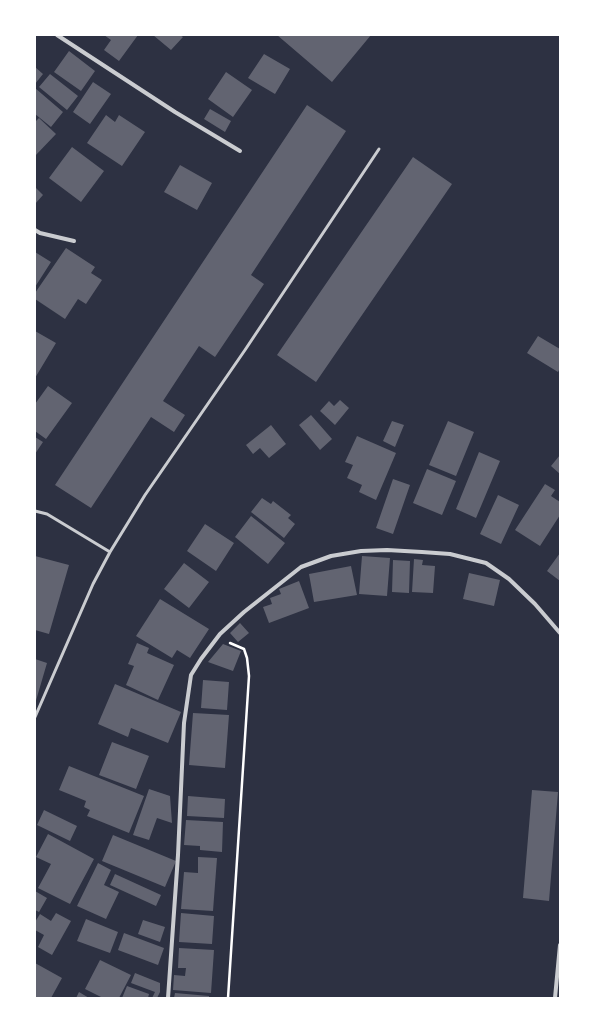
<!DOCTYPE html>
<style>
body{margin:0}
#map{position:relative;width:595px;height:1033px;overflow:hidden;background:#2d3142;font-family:"Fira Sans",sans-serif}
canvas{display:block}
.frame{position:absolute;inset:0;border:36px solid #fff;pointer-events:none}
</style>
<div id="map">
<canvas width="595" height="1033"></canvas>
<div class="frame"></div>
</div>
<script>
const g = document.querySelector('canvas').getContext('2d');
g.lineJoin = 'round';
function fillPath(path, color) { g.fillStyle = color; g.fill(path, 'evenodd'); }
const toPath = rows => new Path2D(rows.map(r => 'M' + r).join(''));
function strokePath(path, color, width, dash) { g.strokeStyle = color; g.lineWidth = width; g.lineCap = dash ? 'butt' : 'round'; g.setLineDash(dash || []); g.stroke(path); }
fillPath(toPath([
 [104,35,138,35,119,61,104,50,111,40],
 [153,35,180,35,183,37,171,50],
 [277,35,371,35,332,82],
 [69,51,95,71,81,91,54,72],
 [264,54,290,69,275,94,248,78],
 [35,67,43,74,35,84],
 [226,72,252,90,233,117,208,99],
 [50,74,78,96,67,110,39,87],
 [93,82,111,94,90,124,73,112],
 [35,88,63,112,51,127,35,114],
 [307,105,346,131,251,275,264,284,215,357,199,346,163,401,185,415,174,432,151,417,91,508,55,485],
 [210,109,231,121,225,132,204,119],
 [106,115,115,122,119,115,145,132,122,166,87,143],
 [39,118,56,134,35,156,35,122],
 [72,147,104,171,81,202,49,178],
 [413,157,452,184,316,382,277,355],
 [180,165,212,183,197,210,164,192],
 [35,187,43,195,35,204],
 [66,248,95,267,91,273,102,280,86,304,78,299,65,319,35,299,35,293],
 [35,252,51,262,35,287],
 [35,331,56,343,35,378],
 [538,336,560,349,560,368,558,372,527,353],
 [48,386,72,403,46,439,35,431,35,404],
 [340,400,349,408,335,425,320,411,329,401,334,406],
 [311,415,332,439,320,450,299,425],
 [392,421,404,425,395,447,383,441],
 [448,421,474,432,456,476,429,465],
 [271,425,286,444,269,458,260,448,253,454,246,445],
 [357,436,396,453,376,500,359,492,362,485,347,478,353,465,345,462],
 [35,437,43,442,35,454],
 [479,452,500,461,476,518,456,509],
 [560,455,560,474,551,466],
 [427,469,456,481,442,515,413,503],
 [393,479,410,485,393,534,376,528],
 [545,484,555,490,551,496,560,502,560,515,540,546,515,530],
 [498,495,519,505,501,544,480,534],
 [262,498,271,504,273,501,291,515,288,518,295,524,284,538,251,512],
 [251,516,285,543,268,564,235,537],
 [205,524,234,543,216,571,187,551],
 [560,553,560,581,547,571],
 [35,556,69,565,49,634,35,630],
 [362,556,390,558,387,596,359,594],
 [414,559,423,560,422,565,435,566,433,593,412,592],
 [393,560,410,561,409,593,392,592],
 [184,563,209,582,189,608,164,589],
 [351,566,357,595,314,602,309,574],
 [469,573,500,580,494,606,463,599],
 [299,581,309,608,269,623,263,607,272,604,270,598,281,594,279,589],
 [160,599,209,629,190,658,177,650,172,658,136,636],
 [240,623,249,633,238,642,230,633],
 [137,643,149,648,147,653,174,665,158,700,126,685,134,666,128,664],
 [223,644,241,651,233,671,208,662],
 [35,659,47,663,35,704],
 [203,680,229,682,227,710,201,708],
 [115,684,181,712,168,743,131,728,128,737,98,724],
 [193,713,229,715,225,768,189,765],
 [112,742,149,756,136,789,99,775],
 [69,766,144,796,129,833,87,816,90,810,84,807,86,801,59,790],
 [149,789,170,796,172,823,157,818,149,840,133,835],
 [532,790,558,792,549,901,523,898],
 [188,796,225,799,224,818,187,816],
 [44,810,77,826,70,841,37,825],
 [186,820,223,822,222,852,200,850,200,846,184,845],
 [48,834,94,859,70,904,38,888,51,864,36,857],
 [113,835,176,861,165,887,102,861],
 [198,857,217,858,213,911,181,909,184,872,198,873],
 [98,863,111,870,104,885,119,892,106,919,77,906],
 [115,874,161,895,156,906,110,885],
 [35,891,47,898,39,912,35,910],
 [56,913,71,921,52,955,38,947,44,935,35,930,35,922,40,914,51,921],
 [181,913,214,916,212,944,179,942],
 [86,919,118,932,110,953,77,941],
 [143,920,165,927,160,942,138,934],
 [124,933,164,948,158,965,118,950],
 [179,948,214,950,211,993,173,990,174,975,185,976,186,968,178,968],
 [100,960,131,975,119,998,103,998,85,989],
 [35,963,62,978,51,998,35,998],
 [135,973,160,983,160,992,157,998,152,998,155,992,131,983],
 [127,986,149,994,148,998,122,998],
 [79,992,89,998,76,998],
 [175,993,209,996,209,998,174,998]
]), '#626471');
strokePath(toPath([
 [228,998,249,676,247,658,244,649,230,643]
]), '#fff', 2.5);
strokePath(toPath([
 [35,511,47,514,110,552,145,495,245,350,379,149],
 [35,717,93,584,110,552]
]), '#caccd0', 3);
strokePath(toPath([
 [57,35,175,112,240,151],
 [35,230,40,233,74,241],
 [168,998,178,855,184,723,191,675,201,659,220,634,244,612,301,567,331,556,361,551,387,550,422,552,450,554,486,563,509,579,535,604,560,633],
 [555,998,560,945]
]), '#caccd0', 4);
</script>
